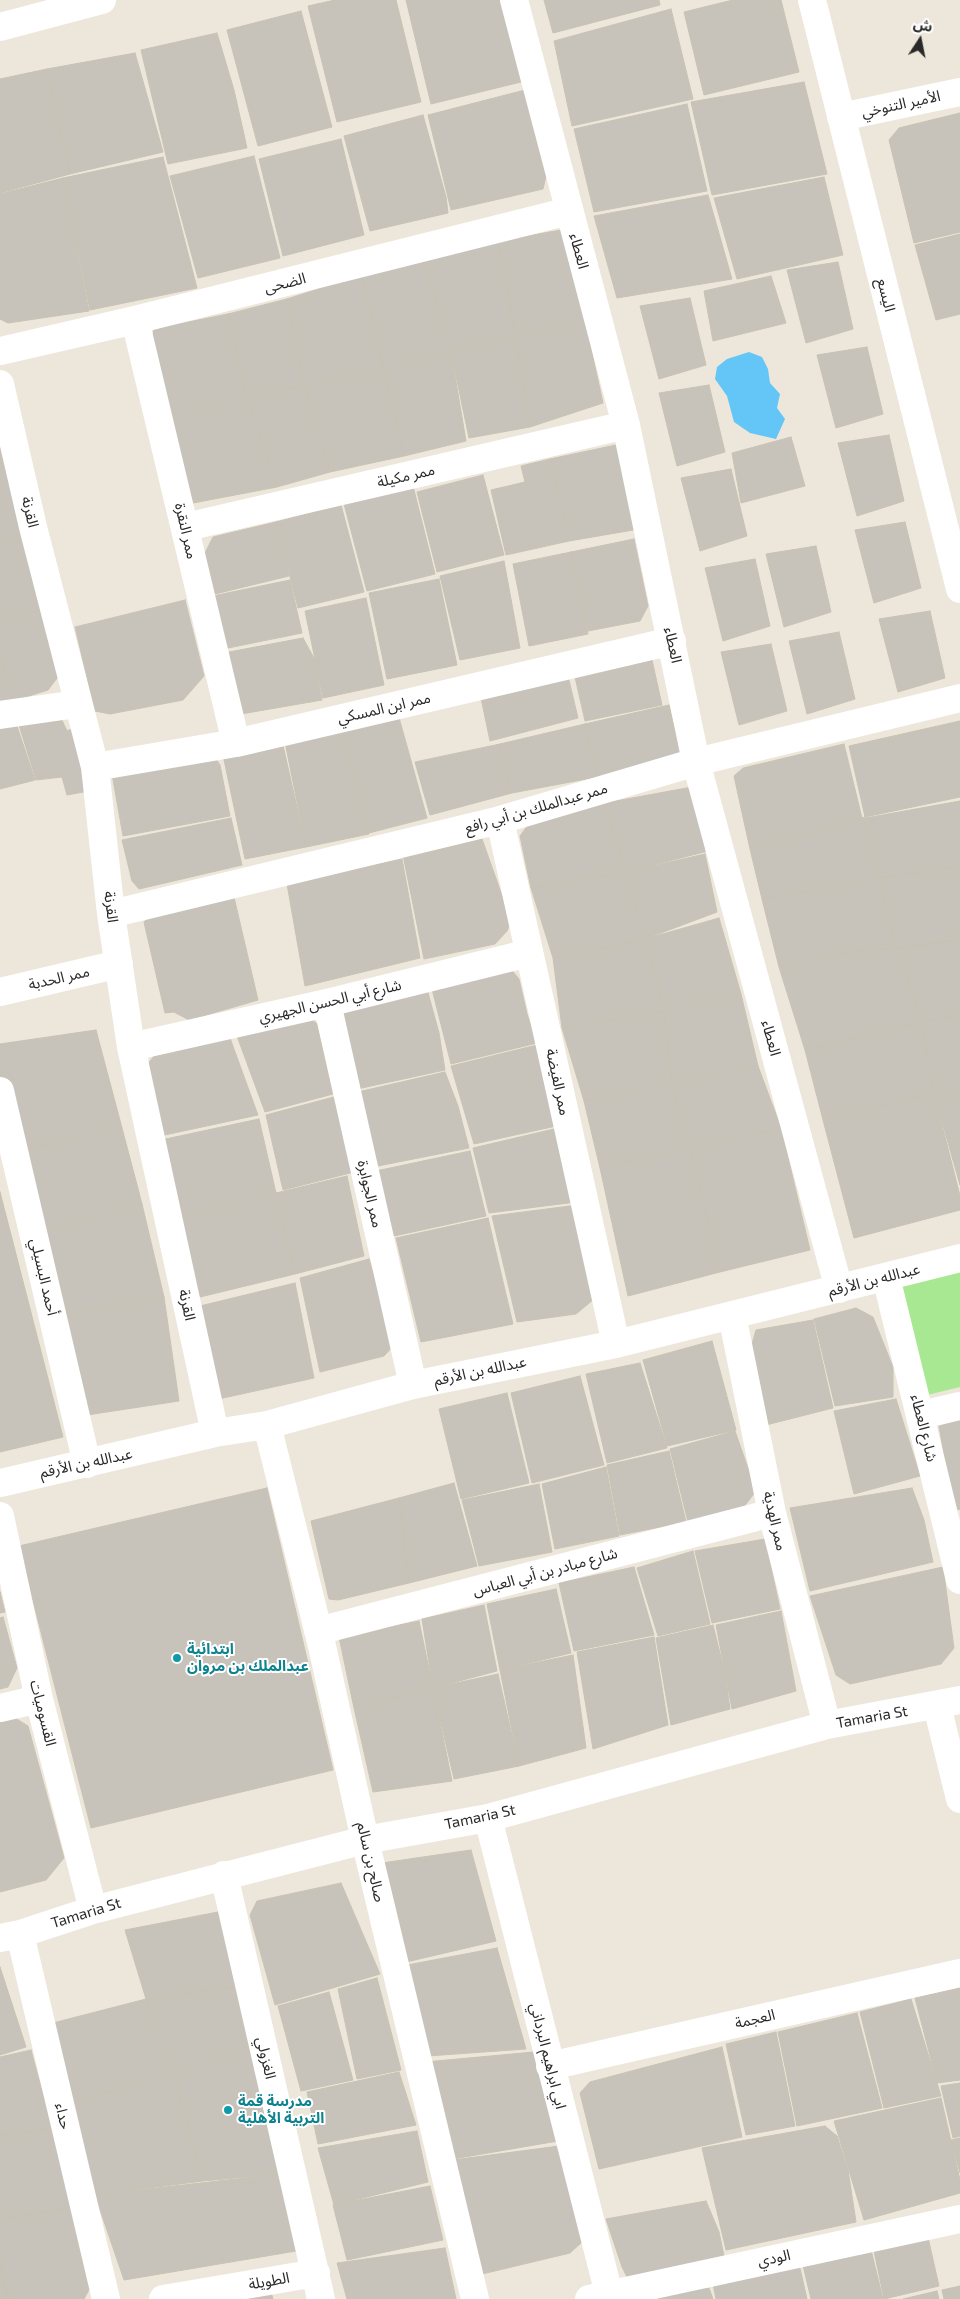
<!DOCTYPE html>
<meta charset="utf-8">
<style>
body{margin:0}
#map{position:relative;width:960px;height:2299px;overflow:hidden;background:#ede6da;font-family:"Exo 2","Noto Sans Arabic",sans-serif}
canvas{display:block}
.north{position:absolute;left:895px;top:15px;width:50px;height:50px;-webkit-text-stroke:4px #fff;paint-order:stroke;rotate:11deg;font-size:14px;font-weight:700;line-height:20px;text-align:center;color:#292929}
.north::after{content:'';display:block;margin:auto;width:18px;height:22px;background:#292929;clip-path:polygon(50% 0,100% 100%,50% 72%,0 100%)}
</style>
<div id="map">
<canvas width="960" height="2299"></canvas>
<div class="north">ش</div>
</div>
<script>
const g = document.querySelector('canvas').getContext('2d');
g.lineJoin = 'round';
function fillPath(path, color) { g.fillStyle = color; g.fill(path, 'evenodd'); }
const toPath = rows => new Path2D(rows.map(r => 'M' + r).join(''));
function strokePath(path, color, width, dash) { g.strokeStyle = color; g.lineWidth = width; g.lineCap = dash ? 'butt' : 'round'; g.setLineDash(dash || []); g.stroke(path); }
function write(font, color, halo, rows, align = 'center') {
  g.font = font + ' "Exo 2","Noto Sans Arabic",sans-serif'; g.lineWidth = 4; g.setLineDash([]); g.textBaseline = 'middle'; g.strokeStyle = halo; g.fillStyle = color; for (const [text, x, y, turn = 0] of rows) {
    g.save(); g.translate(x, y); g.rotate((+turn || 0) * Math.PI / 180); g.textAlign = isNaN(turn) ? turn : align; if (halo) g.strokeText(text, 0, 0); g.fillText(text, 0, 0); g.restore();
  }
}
fillPath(toPath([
 [960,1271,960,1387,923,1396,898,1285]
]), '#a9e892');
fillPath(toPath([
 [749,352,762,357,768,369,770,383,780,394,777,408,785,419,776,439,750,433,734,422,727,396,715,379,717,367,727,359]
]), '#64c6f7');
const building = toPath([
 [335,0,396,0,421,102,337,122,308,6,335,0],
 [406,0,501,0,521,82,431,104,406,0],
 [544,0,659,0,660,5,553,33,544,0],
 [733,0,781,0,799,72,704,95,684,12,733,0],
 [671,9,693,99,572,126,554,41,671,9],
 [301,11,332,127,258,146,227,30,301,11],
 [217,33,234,90,247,148,168,164,141,50,217,33],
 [135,53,163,152,70,174,47,69,135,53],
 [47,69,70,174,0,193,0,79,47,69],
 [804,82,827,174,712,195,691,102,804,82],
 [525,90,546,176,543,189,451,210,428,115,525,90],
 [687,104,707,191,594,212,574,129,687,104],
 [960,113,960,232,914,243,889,140,899,128,960,113],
 [423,115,446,197,448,213,370,231,344,136,423,115],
 [341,139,364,235,283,256,259,159,341,139],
 [254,156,280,258,198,278,170,176,254,156],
 [163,157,197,288,90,310,63,178,163,157],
 [824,177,843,255,737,279,714,198,824,177],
 [63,178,89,311,8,323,0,319,0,194,63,178],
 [708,195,732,279,617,298,594,216,708,195],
 [567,229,585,321,516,337,498,241,567,229],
 [960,234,960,314,936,320,915,245,960,234],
 [498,241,516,337,451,352,424,257,498,241],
 [424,257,451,352,384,371,362,275,424,257],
 [838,262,853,329,806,343,787,270,838,262],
 [362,275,384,371,305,386,287,299,362,275],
 [771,276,786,323,713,341,704,291,771,276],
 [690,298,706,365,659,379,640,306,690,298],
 [287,299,305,386,246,396,228,314,287,299],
 [228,314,246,396,171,421,151,345,154,329,228,314],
 [585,321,603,403,530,427,516,337,585,321],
 [516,337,530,427,469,438,451,352,516,337],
 [867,347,883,414,836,428,817,355,867,347],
 [451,352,466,441,404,456,384,371,451,352],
 [384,371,404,456,330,472,305,386,384,371],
 [709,385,725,452,677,466,659,393,709,385],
 [305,386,330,472,277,487,246,396,305,386],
 [246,396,277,487,193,503,171,421,246,396],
 [0,430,9,462,0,464,0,430],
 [889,435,904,501,857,516,838,443,889,435],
 [791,437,805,486,741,503,732,453,791,437],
 [616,445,639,529,569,541,550,459,616,445],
 [550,459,569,541,506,555,491,490,525,482,521,466,550,459],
 [9,462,27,538,0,543,0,464,9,462],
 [731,469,747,536,700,551,681,478,731,469],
 [483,475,504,555,437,572,417,492,483,475],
 [413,486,435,574,367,591,344,504,413,486],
 [341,505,364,592,298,608,276,522,341,505],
 [276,522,289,576,215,594,205,553,213,537,276,522],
 [905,522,921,588,874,603,855,530,905,522],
 [27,538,44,609,0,620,0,543,27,538],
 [634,539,648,606,640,621,588,631,571,552,634,539],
 [816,546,831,612,784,627,766,554,816,546],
 [571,552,588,634,529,646,513,564,571,552],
 [755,559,770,626,723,641,705,568,755,559],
 [504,561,520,648,460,660,440,576,504,561],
 [439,579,457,665,387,679,369,593,439,579],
 [290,580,302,633,228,648,213,596,290,580],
 [366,598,384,685,323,698,305,611,366,598],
 [185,600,204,676,183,700,110,714,95,711,75,627,185,600],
 [44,609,61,673,48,690,13,701,0,650,0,620,44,609],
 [930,611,945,678,898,692,879,619,930,611],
 [839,632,855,699,807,714,789,641,839,632],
 [303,638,315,660,322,700,241,714,229,652,303,638],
 [771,644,787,711,739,725,721,652,771,644],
 [0,650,13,701,0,703,0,650],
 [652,660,662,705,585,721,575,677,652,660],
 [567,672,578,718,490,741,480,693,567,672],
 [669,705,680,750,676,757,597,777,585,724,669,705],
 [398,714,427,818,369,833,342,729,398,714],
 [60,716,67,731,78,726,89,791,67,795,62,777,36,780,19,725,60,716],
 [960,721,960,797,865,817,849,746,960,721],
 [585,724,597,777,512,793,500,744,585,724],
 [17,726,35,780,0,789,0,729,17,726],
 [342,729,369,834,306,847,285,742,342,729],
 [282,741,306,847,245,859,223,755,282,741],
 [500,744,512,793,430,815,415,762,500,744],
 [844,744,862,818,750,849,734,776,743,768,844,744],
 [213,755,220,765,230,816,123,836,112,774,213,755],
 [692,787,708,851,626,872,605,803,692,787],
 [960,801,960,867,879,878,866,818,960,801],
 [605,803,626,872,531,888,520,836,528,825,605,803],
 [865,817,879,878,762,899,750,849,865,817],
 [231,818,242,865,139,889,132,881,122,840,231,818],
 [481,836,511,921,507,931,495,944,424,959,403,855,481,836],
 [705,854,717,912,645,939,626,872,705,854],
 [402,859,420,958,305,986,287,884,402,859],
 [960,867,960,940,896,948,879,878,960,867],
 [626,872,645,939,553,958,531,888,626,872],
 [879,878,896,948,842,953,779,967,762,899,879,878],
 [234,897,258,1000,189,1020,174,1012,165,1013,144,922,151,916,234,897],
 [719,918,741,994,664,1011,645,939,719,918],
 [645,939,664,1011,562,1028,553,958,645,939],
 [960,940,960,1014,921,1022,911,987,896,948,960,940],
 [896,948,911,987,921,1022,805,1050,779,967,842,953,896,948],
 [509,967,519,979,527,1014,537,1043,451,1064,432,989,509,967],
 [427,989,439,1033,445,1070,357,1089,339,1009,427,989],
 [741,994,758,1066,672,1083,664,1011,741,994],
 [664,1011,672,1083,584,1101,562,1028,664,1011],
 [960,1014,960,1087,934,1093,921,1022,960,1014],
 [309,1017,317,1024,333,1094,265,1112,237,1036,309,1017],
 [921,1022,934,1093,823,1120,805,1050,921,1022],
 [96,1030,122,1128,15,1152,0,1082,0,1044,96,1030],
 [230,1038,258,1115,160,1136,144,1069,154,1056,230,1038],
 [537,1045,556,1126,474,1144,451,1066,537,1045],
 [758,1066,781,1128,689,1147,672,1083,758,1066],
 [445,1072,458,1106,469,1148,378,1166,358,1092,445,1072],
 [672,1083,689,1147,600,1168,584,1101,672,1083],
 [960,1087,960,1185,934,1093,960,1087],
 [934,1093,960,1196,960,1210,854,1238,823,1120,934,1093],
 [334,1097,354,1172,283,1190,266,1115,334,1097],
 [259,1119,276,1193,179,1218,161,1140,259,1119],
 [122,1128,142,1204,35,1235,15,1152,122,1128],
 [781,1128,810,1250,720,1272,689,1147,781,1128],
 [554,1129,576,1202,489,1213,473,1148,554,1129],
 [689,1147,720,1272,628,1296,600,1168,689,1147],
 [470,1151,486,1216,394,1236,376,1171,470,1151],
 [347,1176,364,1256,295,1274,276,1193,347,1176],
 [0,1192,63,1437,0,1452,0,1192],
 [276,1193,295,1274,200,1297,179,1218,276,1193],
 [142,1204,164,1297,56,1317,35,1235,142,1204],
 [578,1205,594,1299,576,1314,517,1322,492,1216,578,1205],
 [488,1218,513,1324,421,1342,396,1238,488,1218],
 [369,1259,395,1344,384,1356,320,1372,300,1278,369,1259],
 [295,1283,314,1378,214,1400,200,1306,295,1283],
 [164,1297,179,1401,87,1415,56,1317,164,1297],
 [856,1308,873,1317,893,1367,893,1397,835,1406,814,1319,856,1308],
 [813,1320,833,1408,766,1425,752,1344,756,1330,813,1320],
 [712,1341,736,1430,667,1446,643,1360,712,1341],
 [640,1363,667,1448,607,1463,586,1374,640,1363],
 [580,1376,604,1465,532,1483,511,1393,580,1376],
 [507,1393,529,1483,461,1499,439,1409,507,1393],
 [896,1399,920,1476,854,1494,834,1411,896,1399],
 [960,1420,960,1509,954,1511,939,1426,960,1420],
 [735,1431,756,1491,743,1508,688,1522,670,1449,735,1431],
 [669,1451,686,1522,620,1535,607,1465,669,1451],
 [606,1467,619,1536,555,1549,542,1484,606,1467],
 [454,1483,477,1566,409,1583,399,1498,454,1483],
 [539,1484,552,1552,479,1566,462,1500,539,1484],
 [267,1488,333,1770,91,1828,19,1546,267,1488],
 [912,1488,924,1520,933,1562,810,1591,790,1508,912,1488],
 [399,1498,409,1583,338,1600,329,1599,311,1521,399,1498],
 [765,1539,780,1609,712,1623,695,1551,765,1539],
 [693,1551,710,1624,658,1636,637,1568,693,1551],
 [634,1567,654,1635,574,1651,559,1583,634,1567],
 [943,1567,954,1648,941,1664,850,1684,836,1675,810,1596,943,1567],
 [556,1589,571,1653,500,1670,487,1604,556,1589],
 [0,1592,5,1612,0,1613,0,1592],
 [484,1605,497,1671,433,1688,422,1619,484,1605],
 [781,1611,796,1691,732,1709,716,1625,781,1611],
 [3,1617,17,1668,8,1687,0,1689,0,1618,3,1617],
 [419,1621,433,1688,354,1708,339,1637,419,1621],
 [713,1625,725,1673,730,1709,671,1725,656,1638,713,1625],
 [654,1637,668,1725,593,1749,577,1652,654,1637],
 [573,1655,586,1748,519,1766,500,1670,573,1655],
 [498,1674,519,1766,454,1779,433,1688,498,1674],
 [433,1688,452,1781,373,1792,354,1708,433,1688],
 [15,1718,28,1726,64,1858,46,1880,0,1892,0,1722,15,1718],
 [471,1850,496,1941,402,1963,375,1864,471,1850],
 [341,1883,380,1974,275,2005,250,1915,257,1901,341,1883],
 [218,1912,241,1986,146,1999,125,1930,218,1912],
 [497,1948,526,2049,428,2056,402,1966,497,1948],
 [0,1967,26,2047,0,2055,0,1967],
 [377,1978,401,2070,357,2079,338,1989,377,1978],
 [241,1986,256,2043,173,2073,146,1999,241,1986],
 [960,1988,960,2080,937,2083,915,1998,960,1988],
 [329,1992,353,2080,301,2091,278,2006,329,1992],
 [146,1999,173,2073,73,2102,53,2023,146,1999],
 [911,1999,941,2096,884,2108,860,2012,911,1999],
 [857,2013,882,2108,797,2126,778,2032,857,2013],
 [776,2032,795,2126,746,2135,726,2044,776,2032],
 [256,2043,289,2173,203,2181,173,2073,256,2043],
 [722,2047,742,2137,599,2169,580,2093,590,2082,722,2047],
 [31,2050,52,2128,0,2136,0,2057,31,2050],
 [534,2052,558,2141,447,2160,425,2062,534,2052],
 [399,2072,416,2125,318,2144,307,2092,399,2072],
 [173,2073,203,2181,95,2195,73,2102,173,2073],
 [960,2083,960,2136,953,2138,941,2086,960,2083],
 [941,2098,960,2180,960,2193,864,2220,834,2121,941,2098],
 [825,2126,837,2136,848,2170,856,2222,726,2250,702,2148,825,2126],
 [52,2128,74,2207,0,2219,0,2136,52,2128],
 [417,2131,428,2182,334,2205,318,2148,417,2131],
 [960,2138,960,2173,951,2140,960,2138],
 [559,2146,582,2242,570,2253,478,2275,453,2160,559,2146],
 [289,2173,303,2235,296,2251,124,2280,95,2195,289,2173],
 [430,2186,443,2240,347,2260,333,2205,430,2186],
 [706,2201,719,2232,724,2256,627,2277,622,2267,606,2219,706,2201],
 [74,2207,91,2286,84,2299,8,2299,0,2262,0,2219,74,2207],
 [927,2233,939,2286,884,2299,873,2246,927,2233],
 [870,2246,883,2299,811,2299,802,2261,870,2246],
 [445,2248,456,2299,347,2299,337,2263,445,2248],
 [0,2262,8,2299,0,2299,0,2262],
 [799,2264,807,2299,716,2299,713,2284,799,2264],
 [960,2286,960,2299,944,2299,942,2290,960,2286],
 [709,2288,713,2299,658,2299,656,2293,709,2288],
 [937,2291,939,2299,903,2299,937,2291],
 [271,2292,273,2299,235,2299,271,2292]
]);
fillPath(building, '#c8c3ba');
strokePath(building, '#c8c2b3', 1);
strokePath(toPath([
 [514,0,626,425,696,762,839,1289],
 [812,0,960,589],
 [0,27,102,0],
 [841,117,960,92],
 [135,320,236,743],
 [0,351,135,320,569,211],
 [0,384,33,527,95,767,111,914,131,1047,215,1433],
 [186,527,626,425],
 [0,715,77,704],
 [95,767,236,743,672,641],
 [500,820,616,1344],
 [111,914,500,820,696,762,960,698],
 [0,992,119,964],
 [327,1003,413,1385],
 [131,1047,327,1003,529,953],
 [0,1091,87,1464],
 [886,1277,960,1580],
 [732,1315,772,1513,827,1725],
 [921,1415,960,1406],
 [267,1425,322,1646,365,1840,475,2299],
 [0,1483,215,1433,267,1425,413,1385,616,1344,960,1258],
 [0,1516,39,1699,93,1910],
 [318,1631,772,1513],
 [937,1706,960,1799],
 [0,1708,39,1699],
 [488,1818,609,2294],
 [224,1875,321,2299],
 [20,1934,106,2299],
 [0,1938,20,1934,93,1910,365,1840,488,1818,827,1725,960,1700],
 [550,2066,960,1973],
 [163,2299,316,2273],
 [589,2299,960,2219]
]), '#fff', 28);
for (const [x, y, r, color] of [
 [177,1658,5,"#0f9aa8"],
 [228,2110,5,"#0f9aa8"]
]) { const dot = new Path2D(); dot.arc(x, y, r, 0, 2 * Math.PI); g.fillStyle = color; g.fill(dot); strokePath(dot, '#fff', 2); }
write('15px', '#292929', '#fff', [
 ["الأمير التنوخي",901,104,-12],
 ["العطاء",579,251,75],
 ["الضحى",285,283,-14],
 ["اليسع",886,295,76],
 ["ممر مكيلة",406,476,-13],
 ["القرنة",30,512,77],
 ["ممر النقرة",186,531,77],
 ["العطاء",673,645,78],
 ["ممر ابن المسكي",384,708,-13],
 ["ممر عبدالملك بن أبي رافع",536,808,-16],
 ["القرنة",111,907,83],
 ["ممر الحدبة",59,978,-13],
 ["شارع أبي الحسن الجهيري",330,1001,-13],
 ["العطاء",771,1038,75],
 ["ممر الفيضة",558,1082,78],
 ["ممر الجوابرة",370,1194,77],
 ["أحمد البسيلي",44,1277,77],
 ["عبدالله بن الأرقم",874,1280,-14],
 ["القرنة",187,1305,78],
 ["عبدالله بن الأرقم",480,1371,-12],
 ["شارع العطاء",924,1428,76],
 ["عبدالله بن الأرقم",86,1463,-12],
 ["ممر الهدية",775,1521,77],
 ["شارع مبادر بن أبي العباس",545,1572,-15],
 ["القسوميات",43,1713,76],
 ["Tamaria St",872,1717,-10],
 ["Tamaria St",480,1817,-12],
 ["صالح بن سالم",371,1862,77],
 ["Tamaria St",86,1913,-17],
 ["العجمة",755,2019,-13],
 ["ابي ابراهيم البرداني",548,2056,76],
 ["الغزولي",266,2058,77],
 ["حداء",63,2116,77],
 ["الودي",774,2258,-12],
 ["الطويلة",269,2281,-10]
]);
write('bold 15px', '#0d838f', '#fff', [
 ["ابتدائية",187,1649],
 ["عبدالملك بن مروان",187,1666],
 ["مدرسة قمة",238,2101],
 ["التربية الأهلية",238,2118]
], 'left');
</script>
